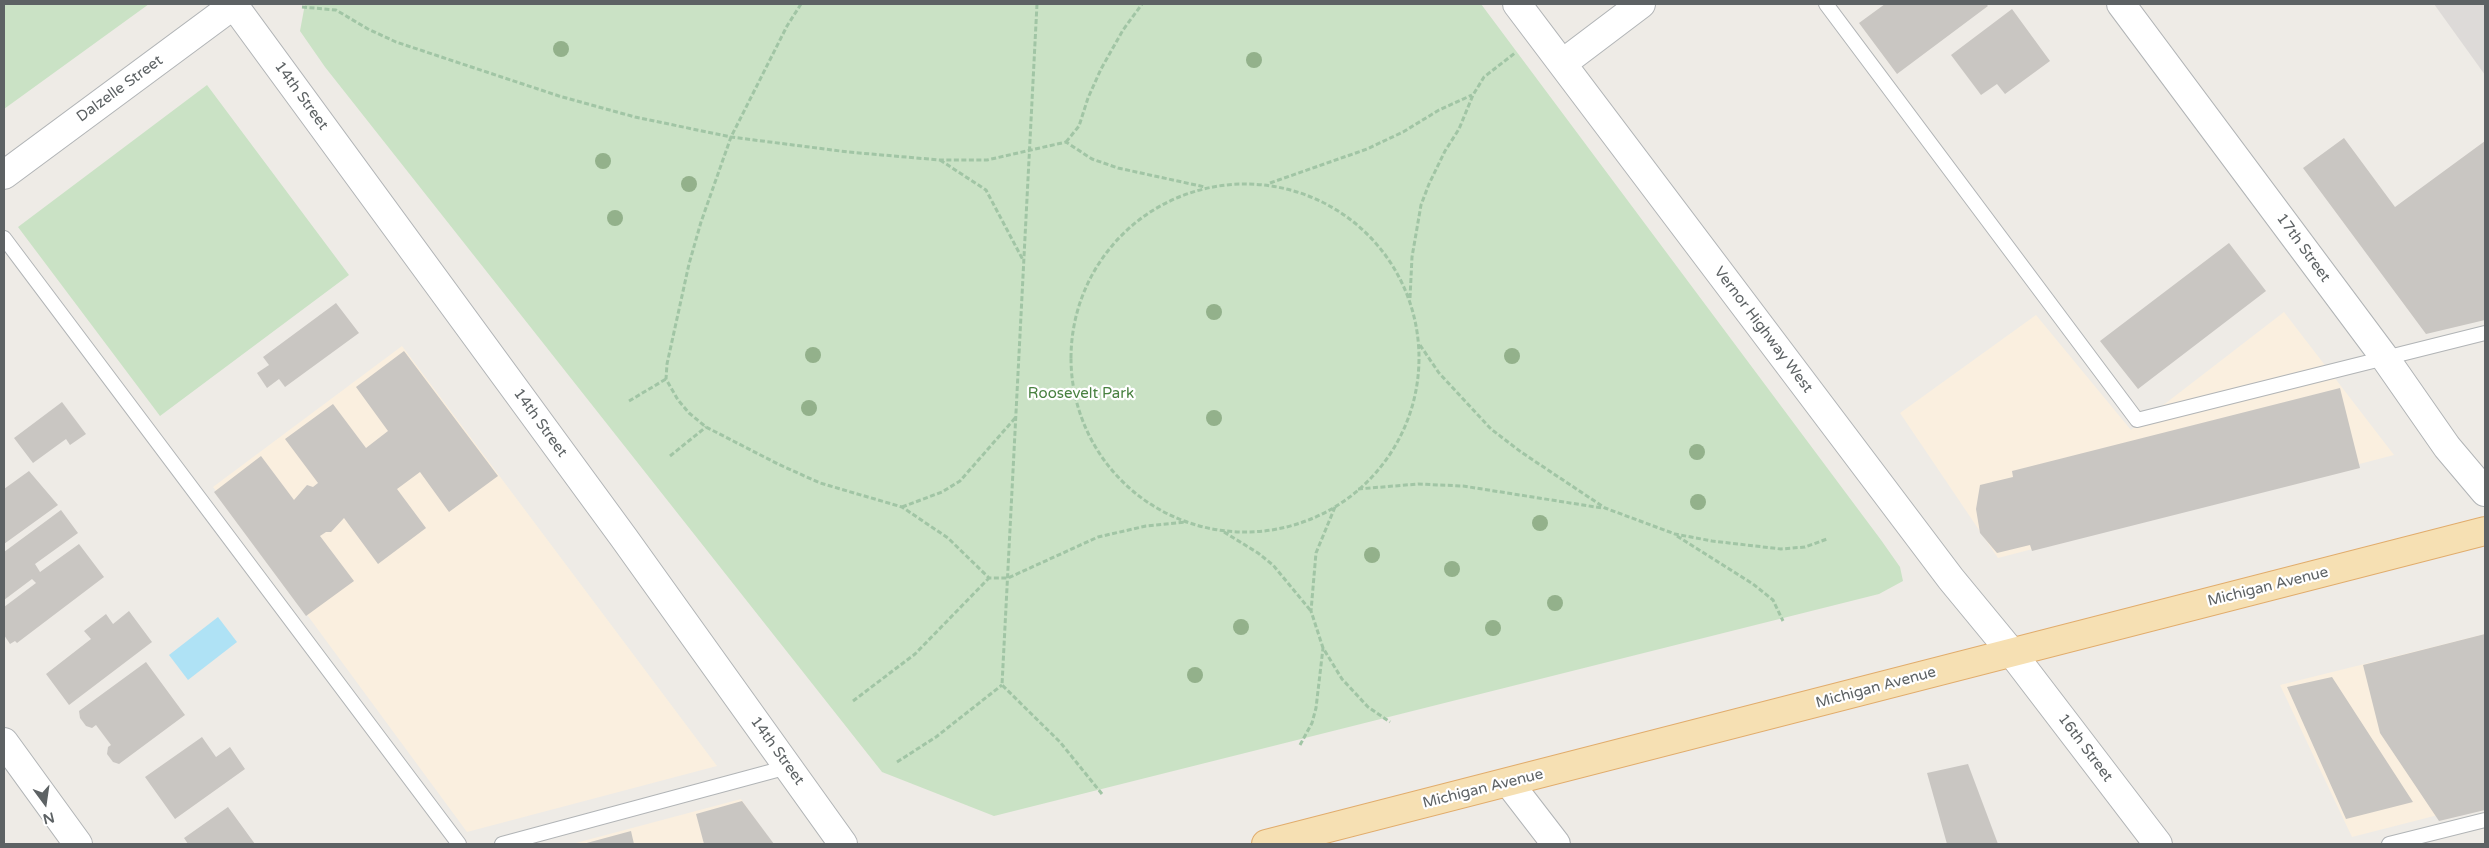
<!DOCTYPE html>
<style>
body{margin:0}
#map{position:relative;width:2489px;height:848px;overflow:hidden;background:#eeebe6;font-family:"Varela Round",sans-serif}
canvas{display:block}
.frame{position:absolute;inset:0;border:5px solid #5d6264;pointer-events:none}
.north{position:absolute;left:20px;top:778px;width:50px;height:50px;-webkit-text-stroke:4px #fff;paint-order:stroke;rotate:166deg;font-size:14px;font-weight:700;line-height:20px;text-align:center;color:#5d6264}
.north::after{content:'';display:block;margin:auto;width:18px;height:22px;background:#5d6264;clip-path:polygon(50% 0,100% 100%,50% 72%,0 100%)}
</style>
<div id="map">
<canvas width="2489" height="848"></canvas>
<div class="frame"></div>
<div class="north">N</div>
</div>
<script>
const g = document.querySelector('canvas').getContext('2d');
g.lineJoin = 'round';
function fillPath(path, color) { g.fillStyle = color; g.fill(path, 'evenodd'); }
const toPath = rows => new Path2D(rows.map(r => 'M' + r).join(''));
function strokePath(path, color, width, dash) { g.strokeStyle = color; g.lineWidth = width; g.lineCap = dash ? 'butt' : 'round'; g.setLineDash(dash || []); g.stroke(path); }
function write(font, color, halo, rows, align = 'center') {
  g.font = font + ' "Varela Round",sans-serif'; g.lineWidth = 4.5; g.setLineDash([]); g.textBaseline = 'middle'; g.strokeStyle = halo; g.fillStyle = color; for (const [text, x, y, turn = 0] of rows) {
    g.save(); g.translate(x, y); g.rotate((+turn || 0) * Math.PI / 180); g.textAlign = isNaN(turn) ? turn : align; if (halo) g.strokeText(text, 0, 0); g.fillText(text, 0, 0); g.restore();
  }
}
fillPath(toPath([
 [2284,312,2394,455,1998,558,1900,413,2036,315,2131,430],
 [402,346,717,766,467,832,213,487],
 [2485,634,2485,803,2352,837,2280,685],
 [741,799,773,844,572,844]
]), '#faefdf');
fillPath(toPath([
 [2434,4,2485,4,2485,75]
]), '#dddad8');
fillPath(toPath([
 [4,4,149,4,4,109],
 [305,4,1481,4,1881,540,1900,567,1903,581,1879,594,994,816,882,772,325,67,300,31],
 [207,85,349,275,160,416,18,227]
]), '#cae2c5');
fillPath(toPath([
 [218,617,237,642,188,680,169,655]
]), '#afe2f5');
fillPath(toPath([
 [1885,4,1986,4,1988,6,1897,74,1859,23],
 [2012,9,2050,61,2005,94,1997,84,1981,95,1951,55],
 [2344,138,2395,207,2485,141,2485,320,2426,334,2303,168],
 [2229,243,2266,291,2138,389,2100,341],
 [336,303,359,333,285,387,279,379,267,388,257,373,269,365,263,357],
 [404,351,498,476,449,512,420,472,397,489,426,528,378,564,344,518,331,532,326,532,320,536,354,581,306,616,214,492,261,456,294,500,307,485,313,487,318,483,285,439,333,404,366,448,388,431,356,387],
 [2340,388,2360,468,2032,551,2030,545,1997,553,1980,533,1976,509,1980,485,2013,477,2012,471],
 [62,402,86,434,70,445,66,439,33,463,14,438],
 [29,471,58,505,4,544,4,489],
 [61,510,78,533,35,564,40,572,79,544,104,577,17,643,15,641,10,644,4,635,4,607,36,583,32,579,4,600,4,552],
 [129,611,152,642,69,705,46,674,91,639,84,631,106,614,113,624],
 [2485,634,2485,810,2439,821,2380,733,2363,665],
 [146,662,185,715,119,764,113,762,107,754,108,747,111,745,96,725,92,728,86,726,80,718,79,711],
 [2332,677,2413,802,2346,819,2287,687],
 [202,737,216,757,230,747,245,769,175,819,145,777],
 [1968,764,1998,844,1947,844,1927,773],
 [742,801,774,844,704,844,696,814],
 [228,807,255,844,188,844,184,838],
 [631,831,634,844,583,844]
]), '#c9c6c2');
const service = toPath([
 [1826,4,2137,420,2485,333],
 [4,238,459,844],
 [502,844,788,767],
 [2389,844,2485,820]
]);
const minor = toPath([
 [233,4,624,538,843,844],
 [2121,4,2385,358,2447,447,2485,492],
 [1563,63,1641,4],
 [4,175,235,4],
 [2012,653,2158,844],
 [4,742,78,844],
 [1509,783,1556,844]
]);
const tertiary = toPath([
 [1517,4,1951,579,2012,653]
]);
const primary = toPath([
 [1266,844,2485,531]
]);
strokePath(service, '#b1b4b6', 16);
strokePath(minor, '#b1b4b6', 30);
strokePath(tertiary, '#b1b4b6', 30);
strokePath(primary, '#e1ac6c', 30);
strokePath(toPath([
 [801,4,787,26,731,137,701,222,689,264,667,364,666,379,678,400,689,413,706,427,778,464,820,483,902,507,948,538,989,578,1008,578,1098,537,1146,526,1187,522],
 [1037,4,1002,685,1060,742,1102,794],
 [302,7,336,10,368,29,396,42,559,96,635,117,731,137,848,152,940,160,987,160,1066,142,1092,159,1118,168,1205,187],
 [1066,142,1079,126,1088,98,1101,69,1123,30,1142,4],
 [940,160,986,190,1023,260],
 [1270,183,1367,149,1403,132,1439,110,1472,95],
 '1071 358a174 174 0 1 1 348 0a174 174 0 1 1-348 0Z',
 [1410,298,1412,257,1421,205,1429,184,1445,151,1459,129,1473,95,1484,77,1515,53],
 [1420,345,1439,373,1491,429,1521,452,1605,508,1675,534,1712,541,1781,549,1805,547,1827,539],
 [629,401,666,379],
 [670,456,706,427],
 [1358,489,1418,484,1463,486,1602,508],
 [902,507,942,492,960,481,1016,417],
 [1335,507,1316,553,1311,611,1323,648,1342,679,1368,707,1390,722],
 [1224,532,1258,553,1273,565,1311,611],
 [1677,536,1753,584,1773,600,1783,621],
 [853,701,915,654,989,578],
 [1300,745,1312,723,1316,708,1323,648],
 [897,762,936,737,1002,685]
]), '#a1c5a5', 3, [5, 2.5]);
strokePath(service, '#fff', 14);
strokePath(minor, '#fff', 28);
strokePath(tertiary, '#fff', 28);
strokePath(primary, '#f6e0b3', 28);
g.fillStyle = '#93b18b';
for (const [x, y] of [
 [561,49],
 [1254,60],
 [603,161],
 [689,184],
 [615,218],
 [1214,312],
 [813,355],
 [1512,356],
 [809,408],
 [1214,418],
 [1697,452],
 [1698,502],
 [1540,523],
 [1372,555],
 [1452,569],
 [1555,603],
 [1241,627],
 [1493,628],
 [1195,675]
]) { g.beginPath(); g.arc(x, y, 8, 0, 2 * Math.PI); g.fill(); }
write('15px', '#5d6264', '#fff', [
 ["Dalzelle Street",120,89,-36],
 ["14th Street",301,96,54],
 ["17th Street",2303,248,54],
 ["Vernor Highway West",1763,330,53],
 ["14th Street",540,423,54],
 ["Michigan Avenue",2268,587,-14],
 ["Michigan Avenue",1876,688,-15],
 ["16th Street",2085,748,53],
 ["14th Street",777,751,54],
 ["Michigan Avenue",1483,789,-14]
]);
write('15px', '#488140', '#fff', [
 ["Roosevelt Park",1081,394]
]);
</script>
